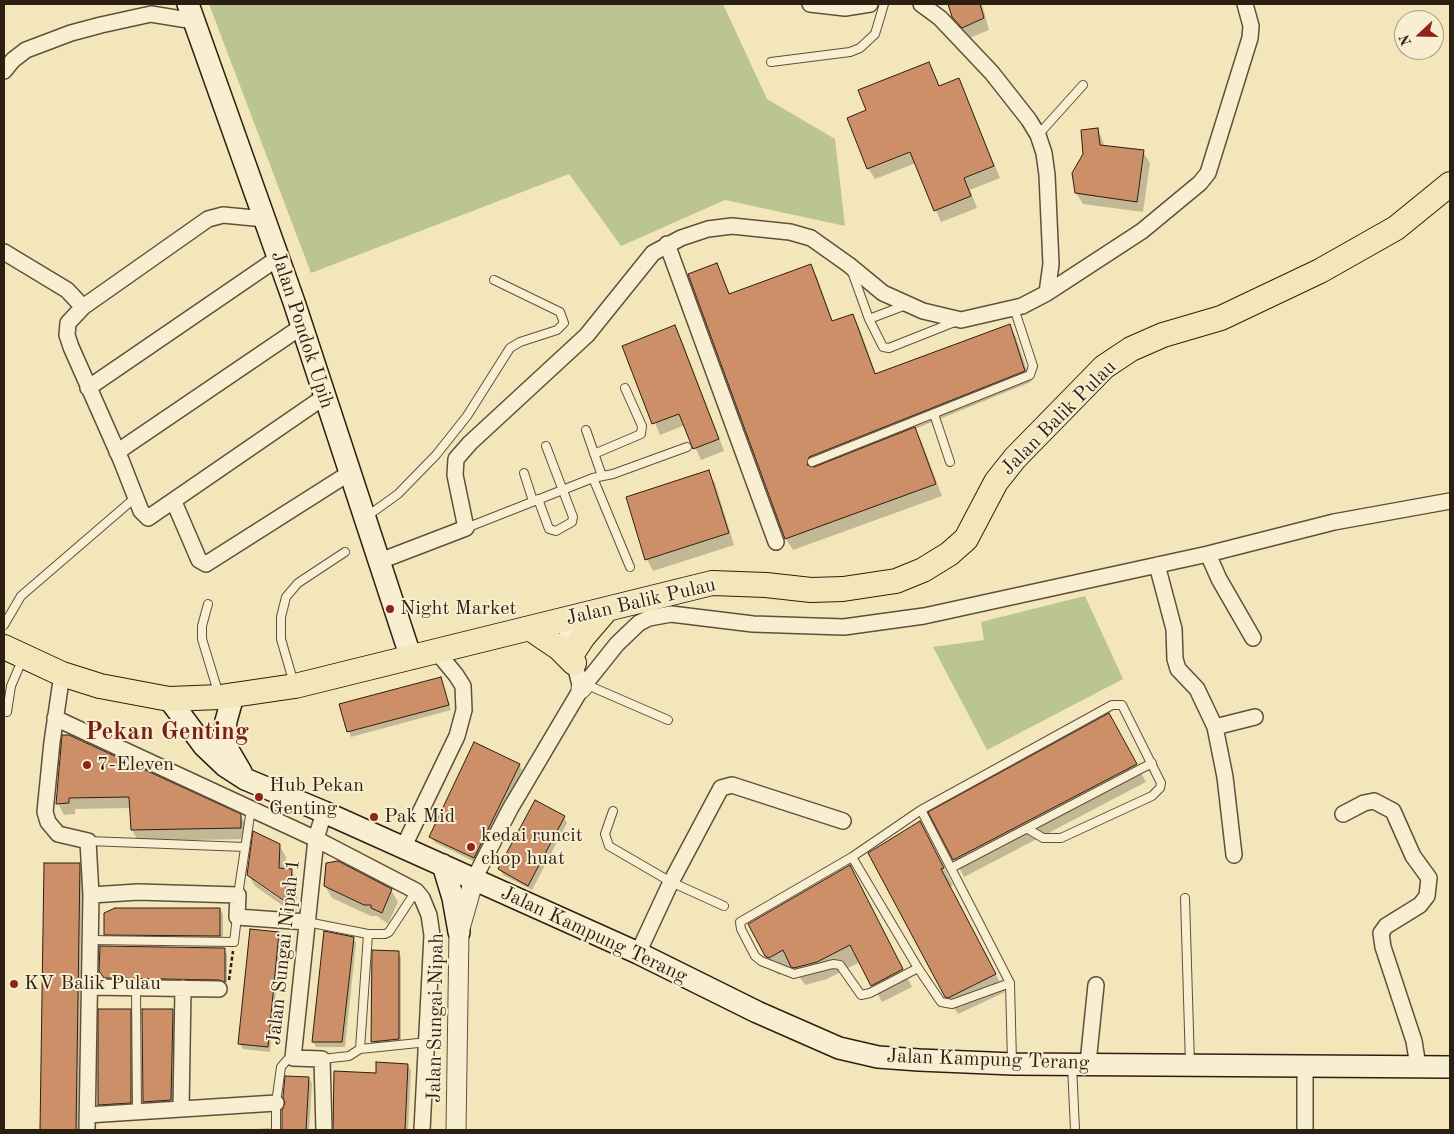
<!DOCTYPE html>
<style>
body{margin:0}
#map{position:relative;width:1454px;height:1134px;overflow:hidden;background:#f4e6bb;font-family:"Old Standard TT",serif}
canvas{display:block}
.frame{position:absolute;inset:0;border:5px solid #2d1e12;pointer-events:none}
.north{position:absolute;left:1394px;top:10px;width:50px;height:50px;box-sizing:border-box;background:#f8efd3;border:1px solid #a79b86;border-radius:50%;rotate:249deg;font-size:14px;font-weight:700;line-height:20px;text-align:center;color:#2d1e12}
.north::after{content:'';display:block;margin:auto;width:18px;height:22px;background:#8f2418;clip-path:polygon(50% 0,100% 100%,50% 72%,0 100%)}
</style>
<div id="map">
<canvas width="1454" height="1134"></canvas>
<div class="frame"></div>
<div class="north">N</div>
</div>
<script>
const g = document.querySelector('canvas').getContext('2d');
g.lineJoin = 'round';
function fillPath(path, color) { g.fillStyle = color; g.fill(path, 'evenodd'); }
const toPath = rows => new Path2D(rows.map(r => 'M' + r).join(''));
function strokePath(path, color, width, dash) { g.strokeStyle = color; g.lineWidth = width; g.lineCap = dash ? 'butt' : 'round'; g.setLineDash(dash || []); g.stroke(path); }
function write(font, color, halo, rows, align = 'center') {
  g.font = font + ' "Old Standard TT",serif'; g.lineWidth = 4; g.setLineDash([]); g.textBaseline = 'middle'; g.strokeStyle = halo; g.fillStyle = color; for (const [text, x, y, turn = 0] of rows) {
    g.save(); g.translate(x, y); g.rotate((+turn || 0) * Math.PI / 180); g.textAlign = isNaN(turn) ? turn : align; if (halo) g.strokeText(text, 0, 0); g.fillText(text, 0, 0); g.restore();
  }
}
fillPath(toPath([
 [209,4,723,4,767,99,835,139,845,226,725,200,621,246,569,174,311,273],
 [1085,596,1123,679,987,750,933,647,984,640,981,622]
]), '#bac591');
fillPath(toPath([
 [950,4,982,4,989,30,969,38,953,17],
 [929,63,940,87,959,80,1000,178,970,190,977,208,941,222,916,163,875,179,868,168,868,111],
 [1098,129,1105,147,1143,152,1150,163,1143,212,1083,204,1076,193,1084,154],
 [717,265,730,294,810,265,817,277,833,322,852,315,859,327,876,374,1009,326,1016,337,1031,382,915,429,921,440,942,496,793,550,786,539,690,275],
 [674,327,681,338,724,451,701,460,685,425,660,435,623,346],
 [708,472,715,483,734,545,653,571,647,559],
 [440,678,451,710,351,737,341,705],
 [1118,732,1146,782,964,877,930,813],
 [64,736,240,815,247,827,247,839,138,841,132,830,131,808,75,809,75,814,64,815,58,803],
 [519,765,522,770,477,863,434,842,431,837],
 [564,817,567,823,532,890,503,875,500,869],
 [920,823,953,885,950,887,1005,992,958,1014,946,996],
 [279,845,286,857,285,869,291,870,298,881,296,915,255,886,248,874],
 [254,878,296,908,295,910,254,881],
 [45,864,79,865,82,870,78,1130,41,1130],
 [859,884,912,987,882,1002,860,962,827,979,805,985,793,967,779,975,776,973,766,956],
 [325,886,391,890,398,902,388,924,377,916,371,916,332,898],
 [220,909,223,914,223,941,108,940,105,934],
 [278,933,281,938,270,1052,243,1049,240,1044],
 [353,938,356,943,345,1047,316,1047,313,1041],
 [224,949,227,954,227,986,109,983,104,976],
 [398,952,401,957,401,1044,375,1047,372,1041],
 [130,1010,133,1016,134,1108,102,1110,99,1105],
 [172,1011,175,1016,173,1105,147,1107,144,1102],
 [408,1065,411,1071,408,1130,333,1130,335,1073,377,1074],
 [309,1078,312,1084,309,1130,283,1130,283,1111],
 [270,1128,271,1130,237,1130]
]), '#0003');
const building = toPath([
 [948,4,980,4,984,18,962,28,952,17,948,4],
 [929,62,939,86,959,78,994,166,964,178,971,196,934,211,910,152,867,169,847,118,866,110,858,90,929,62],
 [1098,128,1100,145,1144,150,1137,202,1075,193,1072,173,1083,154,1081,130,1098,128],
 [717,263,729,294,811,264,832,321,853,314,875,374,1010,324,1025,371,809,457,807,465,814,467,915,427,936,484,785,539,688,274,717,263],
 [675,325,719,439,693,449,679,414,652,424,622,346,675,325],
 [709,470,729,533,645,560,626,497,709,470],
 [441,677,449,705,347,732,339,704,441,677],
 [1109,713,1137,764,953,860,928,812,1109,713],
 [62,735,69,735,241,814,241,828,131,830,129,797,69,798,69,803,56,804,62,735],
 [474,742,520,764,474,858,429,837,474,742],
 [535,800,565,816,528,886,498,869,535,800],
 [920,821,944,868,941,869,996,974,948,998,945,997,868,853,920,821],
 [253,831,280,844,279,868,292,869,290,905,247,875,253,831],
 [338,861,392,889,382,913,371,908,371,905,364,905,324,886,326,863,338,861],
 [44,863,80,863,76,1130,40,1130,44,863],
 [850,865,903,969,871,986,850,945,817,962,794,968,791,967,783,950,769,958,765,956,748,924,850,865],
 [115,908,220,908,220,936,104,935,104,913,115,908],
 [250,929,279,932,268,1047,238,1044,250,929],
 [324,931,354,937,342,1042,312,1042,324,931],
 [100,946,225,948,225,982,219,980,104,978,99,971,100,946],
 [372,950,399,951,399,1039,371,1042,372,950],
 [98,1009,131,1009,131,1103,98,1105,98,1009],
 [142,1009,173,1009,171,1100,143,1102,142,1009],
 [376,1062,408,1064,405,1130,333,1130,334,1071,376,1073,376,1062],
 [285,1076,309,1077,306,1130,282,1130,282,1110,285,1103,283,1097,285,1076]
]);
fillPath(building, '#cd8f68');
strokePath(building, '#2d1e12', 1);
const service = toPath([
 [771,62,850,52,860,48,875,34,884,4],
 [1038,135,1083,85],
 [851,269,869,319,883,347,889,348,957,321],
 [869,319,906,305],
 [934,414,950,462],
 [586,430,602,476],
 [594,454,641,434,642,426,625,388],
 [812,462,1030,375,1033,366,1014,308],
 [524,473,533,501],
 [593,478,630,567],
 [538,499,549,529,556,531,572,522,573,517,546,446],
 [366,517,398,494,436,455,467,416,510,348,520,342,557,330,564,323,560,312,494,280],
 [466,528,593,478,613,474,687,447],
 [208,604,202,626,202,639,219,695],
 [4,625,21,596,136,497],
 [294,684,281,639,281,617,286,597,298,583,345,552],
 [585,684,668,720],
 [7,712,11,686,23,658],
 [921,810,1010,983,1012,1062],
 [613,811,605,834,609,846,671,882,724,906],
 [88,841,245,847],
 [852,857,918,968,941,1002,952,1004,1010,983],
 [951,868,1152,763],
 [238,895,251,809],
 [1185,898,1190,1064],
 [307,922,368,934,385,934,389,932,416,891],
 [90,940,234,942,237,917],
 [918,968,870,993,861,995,840,965,833,964,794,974,761,961,755,956,741,929,740,922,852,857,921,810,1112,705,1122,705,1161,783,1160,788,1152,796,1061,838,1043,838,1028,829],
 [136,988,137,1112],
 [360,1049,368,934],
 [322,1059,349,1056,360,1049,428,1042],
 [1072,1065,1075,1130],
 [276,1130,276,1103,281,1067,287,1060,293,1058]
]);
const minor = toPath([
 [810,4,845,8,870,4],
 [921,4,940,18,992,73,1029,120,1038,135,1044,153,1047,175,1051,264,1047,293],
 [4,71,13,60,26,50,71,33,101,25,151,14,194,21],
 [265,219,223,215,208,219,83,307,68,323,67,335,71,347,121,460,141,511,148,518,324,397],
 [667,244,776,542],
 [4,252,67,290,83,307],
 [88,388,278,258],
 [117,452,301,327],
 [174,502,199,560,206,564,351,472],
 [1208,554,1219,579,1253,638],
 [380,561,466,528,455,475,456,459,470,443,587,335,653,253,681,238,708,229,732,226,790,232,811,238,849,265,883,293,923,311,961,320,1022,306,1047,293,1142,231,1200,183,1208,173,1250,38,1251,26,1245,4],
 [1157,565,1174,629,1175,659,1178,669,1197,689,1215,727,1225,777,1234,855],
 [62,674,52,742,45,812,48,822,58,834,88,841,91,895,87,1130],
 [585,684,617,644,639,623,649,618,671,614,753,624,813,626,844,627,880,622,924,616,1208,554,1334,522,1450,501],
 [55,718,316,839,416,891,422,898,429,915,432,935,422,1130],
 [1215,727,1255,717],
 [1343,814,1364,803,1374,801,1393,811,1413,856,1429,878,1427,896,1420,905,1386,926,1381,933,1383,947,1414,1041,1418,1066],
 [403,848,457,736,464,710,463,686,456,675,437,652],
 [474,879,510,809,581,689,564,620],
 [91,895,138,892,238,895,237,917,307,922],
 [638,953,671,882,721,788,732,785,843,821],
 [90,987,219,989],
 [1088,1063,1096,985],
 [1305,1066,1305,1130],
 [181,1109,183,988],
 [87,1115,276,1103],
 [324,1130,322,1059,293,1058,316,839,324,812]
]);
const tertiary = toPath([
 [581,689,585,684],
 [456,1130,459,932,474,879]
]);
const secondary = toPath([
 [188,4,294,302,411,658],
 [233,696,226,721,224,743,241,772],
 [169,699,204,746,225,766,245,779,324,812,638,953,757,1012,839,1048,878,1057,919,1060,1013,1064,1450,1067],
 [443,865,453,898,459,932]
]);
const primary = toPath([
 [531,629,559,648,574,663],
 [4,647,62,674,100,686,169,699,220,697,295,686,712,583,766,585,811,590,843,589,896,581,923,570,949,554,966,539,996,482,1015,458,1104,367,1131,349,1163,335,1221,318,1320,271,1396,228,1450,184],
 [572,654,583,637,607,609]
]);
strokePath(service, '#5f503c', 10);
strokePath(minor, '#5f503c', 18);
strokePath(tertiary, '#5f503c', 21);
strokePath(secondary, '#2d1e12', 24);
strokePath(primary, '#2d1e12', 26);
strokePath(toPath([
 [229,980,233,951]
]), '#2d1e12', 2.5, [4, 2.5]);
strokePath(service, '#f8efd3', 8);
strokePath(minor, '#f8efd3', 15);
strokePath(tertiary, '#f8efd3', 19);
strokePath(secondary, '#f8efd3', 21);
strokePath(primary, '#f4e6bb', 24);
for (const [x, y, r, color] of [
 [390,609,5,"#8f2418"],
 [87,765,5,"#8f2418"],
 [259,797,5,"#8f2418"],
 [374,817,5,"#8f2418"],
 [471,847,5,"#8f2418"],
 [14,984,5,"#8f2418"]
]) { const dot = new Path2D(); dot.arc(x, y, r, 0, 2 * Math.PI); g.fillStyle = color; g.fill(dot); strokePath(dot, '#f8efd3', 2); }
write('20px', '#2d1e12', '#f8efd3', [
 ["Jalan Pondok Upih",302,330,72],
 ["Jalan Balik Pulau",1059,418,-45],
 ["Jalan Balik Pulau",641,602,-13],
 ["Jalan Kampung Terang",594,935,25],
 ["Jalan Sungai Nipah 1",284,952,-84],
 ["Jalan Sungai Nipah",436,1018,-89],
 ["Jalan Kampung Terang",988,1060,2]
]);
write('20px', '#2d1e12', '#f8efd3', [
 ["Night Market",400,609],
 ["7-Eleven",97,765],
 ["Hub Pekan",269,786],
 ["Genting",269,809],
 ["Pak Mid",384,817],
 ["kedai runcit",481,836],
 ["chop huat",481,859],
 ["KV Balik Pulau",24,984]
], 'left');
write('bold 25px', '#7a1f14', '#f8efd3', [
 ["Pekan Genting",167,732]
]);
</script>
